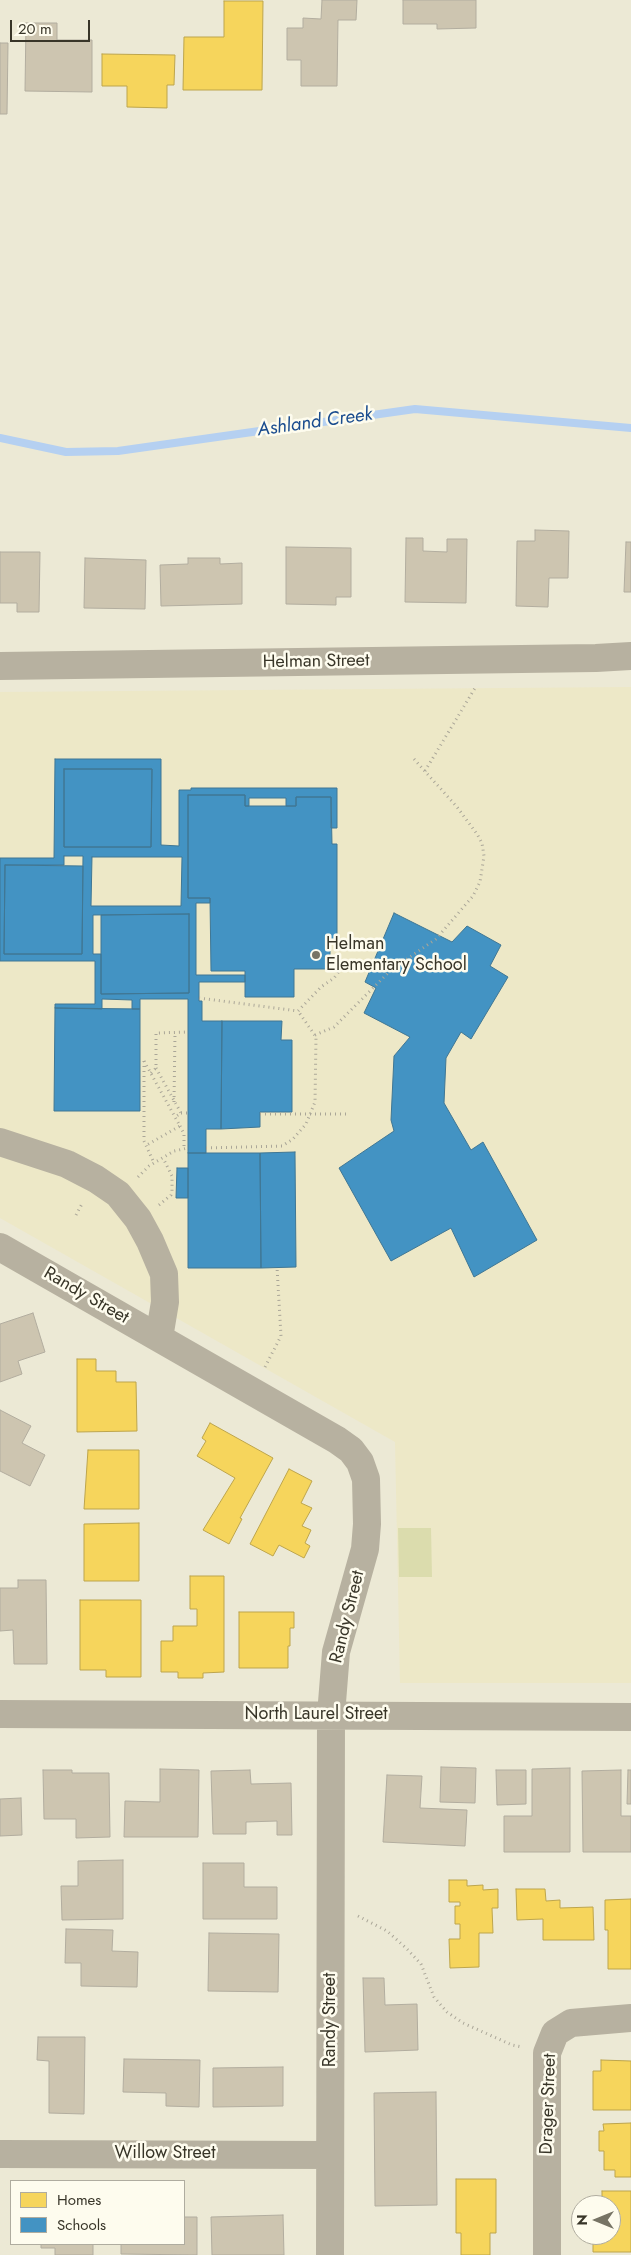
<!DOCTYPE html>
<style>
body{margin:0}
#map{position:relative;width:631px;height:2255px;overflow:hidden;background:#ece9d5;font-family:Jost,sans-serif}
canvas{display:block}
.legend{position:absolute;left:10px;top:2180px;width:175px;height:65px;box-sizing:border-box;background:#fefcee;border:1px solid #afac9f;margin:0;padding:6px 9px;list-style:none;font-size:15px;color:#383528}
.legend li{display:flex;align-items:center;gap:10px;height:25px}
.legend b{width:25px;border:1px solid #afac9f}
.north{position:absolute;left:571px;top:2195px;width:50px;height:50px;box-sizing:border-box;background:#fefcee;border:1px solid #afac9f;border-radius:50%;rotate:270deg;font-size:14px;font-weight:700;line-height:20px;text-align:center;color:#383528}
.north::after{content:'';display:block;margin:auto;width:18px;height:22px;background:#777465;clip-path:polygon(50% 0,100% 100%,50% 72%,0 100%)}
.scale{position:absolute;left:10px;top:20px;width:80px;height:22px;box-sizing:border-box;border:2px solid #383528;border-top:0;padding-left:6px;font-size:15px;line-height:18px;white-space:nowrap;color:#383528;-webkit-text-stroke:4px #fefcee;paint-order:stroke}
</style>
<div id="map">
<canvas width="631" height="2255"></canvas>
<ul class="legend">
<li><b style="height:14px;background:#f6d55c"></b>Homes</li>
<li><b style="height:14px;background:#4393c3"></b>Schools</li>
</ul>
<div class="north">N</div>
<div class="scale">20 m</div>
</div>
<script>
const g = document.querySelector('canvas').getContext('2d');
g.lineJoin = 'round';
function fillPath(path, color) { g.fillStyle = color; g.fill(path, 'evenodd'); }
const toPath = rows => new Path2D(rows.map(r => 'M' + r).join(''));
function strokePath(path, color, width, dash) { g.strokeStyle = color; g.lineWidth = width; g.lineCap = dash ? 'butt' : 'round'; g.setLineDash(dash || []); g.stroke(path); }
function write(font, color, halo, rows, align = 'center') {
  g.font = font + ' Jost,sans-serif'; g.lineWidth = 5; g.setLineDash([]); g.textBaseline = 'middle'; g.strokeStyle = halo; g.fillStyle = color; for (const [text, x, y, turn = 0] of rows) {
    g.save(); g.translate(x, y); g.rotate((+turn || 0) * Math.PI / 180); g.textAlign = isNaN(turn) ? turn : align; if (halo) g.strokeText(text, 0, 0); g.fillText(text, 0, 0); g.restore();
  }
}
fillPath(toPath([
 [631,687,631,1683,400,1683,395,1442,0,1218,0,692]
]), '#ede8c7');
fillPath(toPath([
 [398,1528,431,1528,432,1577,399,1577]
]), '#dbdcad');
const homes = toPath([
 [224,1,263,1,262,90,183,90,184,37,224,37,224,1],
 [102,54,175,55,174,85,167,85,167,108,127,107,127,86,102,86,102,54],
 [77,1359,96,1359,96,1371,116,1371,116,1382,136,1382,137,1431,77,1432,77,1359],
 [210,1423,273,1458,240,1518,242,1519,229,1544,203,1530,235,1478,197,1456,206,1441,202,1438,210,1423],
 [88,1450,139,1450,139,1509,84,1509,88,1450],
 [289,1469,312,1481,301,1503,312,1508,302,1526,311,1530,305,1543,310,1546,304,1558,279,1545,273,1556,250,1544,289,1469],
 [139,1523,139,1581,84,1581,84,1524,139,1523],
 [190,1576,224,1576,224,1672,203,1673,203,1678,178,1678,178,1672,161,1672,161,1641,173,1641,173,1626,197,1626,197,1609,190,1609,190,1576],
 [80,1600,141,1600,141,1677,106,1677,106,1670,80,1670,80,1600],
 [239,1612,294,1612,294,1628,290,1628,290,1646,288,1646,288,1668,239,1668,239,1612],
 [449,1880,467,1880,467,1886,483,1885,483,1890,498,1889,498,1908,492,1908,493,1933,479,1933,479,1967,450,1968,449,1939,460,1939,460,1924,455,1924,455,1906,460,1906,460,1902,449,1902,449,1880],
 [516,1889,545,1889,546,1901,560,1900,560,1908,593,1907,594,1940,543,1940,543,1919,517,1920,516,1889],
 [631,1899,631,1969,608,1969,608,1930,605,1930,605,1900,631,1899],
 [601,2060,631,2061,631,2110,593,2110,593,2071,601,2071,601,2060],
 [631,2123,631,2177,615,2177,615,2170,604,2170,604,2151,599,2151,599,2131,604,2131,603,2124,631,2123],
 [456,2179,496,2179,496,2233,490,2233,490,2255,461,2255,461,2233,456,2233,456,2179],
 [602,2191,631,2191,631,2252,593,2252,593,2235,611,2235,611,2205,593,2205,593,2198,602,2198,602,2191]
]);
fillPath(homes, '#f6d55c');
strokePath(homes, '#bda54c', 1);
const schools = toPath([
 [55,759,161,759,161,845,179,846,179,790,191,790,191,788,337,788,337,828,331,828,331,797,296,797,296,806,286,806,286,798,249,798,249,806,245,806,245,795,188,795,188,898,210,898,210,903,196,903,196,975,245,975,245,982,199,982,199,1001,202,1001,202,1021,222,1021,221,1129,206,1129,206,1153,188,1153,188,999,140,999,140,1009,132,1009,132,1000,102,999,102,1009,55,1008,55,1004,95,1004,95,961,0,961,0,858,54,858,55,759],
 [64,769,152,769,151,847,64,847,64,769],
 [64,856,83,856,82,954,4,954,5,865,64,865,64,856],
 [92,857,182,857,181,906,91,906,92,857],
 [189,914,189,993,101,994,101,954,93,954,93,915,189,914],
 [64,769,152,769,151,847,64,847,64,769],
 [188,795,245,795,245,806,296,806,296,797,331,797,332,844,337,844,337,943,330,943,330,969,294,969,294,997,245,997,245,971,211,971,210,898,188,898,188,795],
 [5,865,83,866,82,954,4,954,5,865],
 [394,913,452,942,467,926,501,945,490,966,508,977,471,1039,461,1032,446,1058,444,1103,471,1150,483,1142,537,1240,474,1277,451,1228,391,1261,339,1168,394,1131,391,1120,394,1056,410,1037,364,1013,376,988,365,982,394,913],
 [189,914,189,993,101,994,101,915,189,914],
 [55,1008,140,1009,140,1111,54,1111,55,1008],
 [222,1021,282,1021,281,1040,292,1040,292,1112,260,1112,260,1127,221,1129,222,1021],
 [295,1152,296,1267,261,1268,260,1153,295,1152],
 [188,1153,260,1153,261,1268,188,1268,188,1153],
 [177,1168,188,1168,188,1198,176,1198,177,1168]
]);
fillPath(schools, '#4393c3');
strokePath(schools, '#407794', 1);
strokePath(toPath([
 [0,438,66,452,118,451,415,409,631,428]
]), '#b5d0f1', 8);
const building = toPath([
 [322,0,357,0,356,20,338,20,337,86,301,86,301,60,287,60,287,28,303,28,303,18,321,19,322,0],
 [403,0,476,0,476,28,437,29,437,24,403,24,403,0],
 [26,23,57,23,57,40,92,40,92,92,25,91,26,23],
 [0,43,8,43,7,114,0,114,0,43],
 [535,530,569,531,568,578,549,578,548,607,516,606,517,541,535,541,535,530],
 [406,538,423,538,423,551,447,552,447,539,467,539,466,603,405,602,406,538],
 [626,542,631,542,631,592,624,592,626,542],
 [286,547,351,548,351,597,336,597,336,605,286,604,286,547],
 [0,552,40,552,39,612,17,612,17,603,0,603,0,552],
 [85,558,146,560,145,609,84,608,85,558],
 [188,558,220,558,220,564,242,563,242,604,161,606,160,565,188,564,188,558],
 [33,1313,45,1352,18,1361,22,1374,0,1382,0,1324,33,1313],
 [0,1410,31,1426,22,1443,45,1455,30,1486,0,1471,0,1410],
 [18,1580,46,1580,47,1664,14,1664,13,1630,0,1631,0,1588,18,1588,18,1580],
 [441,1767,476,1768,475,1803,440,1802,441,1767],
 [570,1768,570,1852,504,1852,504,1816,532,1816,532,1769,570,1768],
 [160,1769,199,1770,198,1837,124,1837,125,1801,160,1802,160,1769],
 [43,1770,72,1770,72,1773,109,1773,110,1837,76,1838,76,1819,44,1819,43,1770],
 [250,1770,251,1784,291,1783,292,1835,277,1835,277,1821,246,1822,246,1834,213,1834,211,1771,250,1770],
 [496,1770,526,1770,526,1804,497,1805,496,1770],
 [621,1770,621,1816,631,1816,631,1852,583,1852,582,1771,621,1770],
 [628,1770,631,1770,631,1804,627,1804,628,1770],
 [387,1775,422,1776,420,1808,467,1810,465,1846,383,1842,387,1775],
 [21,1798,22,1835,0,1836,0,1799,21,1798],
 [123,1860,123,1919,62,1920,61,1886,78,1886,78,1861,123,1860],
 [203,1863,244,1863,244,1887,277,1887,277,1919,203,1919,203,1863],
 [66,1929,113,1930,112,1951,138,1952,137,1987,81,1986,81,1963,65,1963,66,1929],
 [209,1933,279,1934,278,1992,208,1991,209,1933],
 [363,1978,384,1978,385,2005,417,2004,418,2050,365,2052,363,1978],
 [38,2037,85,2037,84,2114,49,2113,49,2061,37,2060,38,2037],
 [124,2059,200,2060,199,2107,166,2106,166,2093,123,2092,124,2059],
 [283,2067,283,2106,213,2107,213,2068,283,2067],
 [436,2092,437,2205,375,2206,374,2093,436,2092],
 [283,2215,284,2255,212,2255,211,2217,283,2215],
 [184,2217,197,2217,197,2255,121,2254,121,2244,184,2244,184,2217],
 [41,2244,93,2244,93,2255,55,2255,55,2248,41,2248,41,2244]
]);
fillPath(building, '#cdc5b0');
strokePath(building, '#b2ad9f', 1);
strokePath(toPath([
 [425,771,475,688],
 [199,998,298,1011,321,987,334,978,347,961],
 [315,1035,334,1027,391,970,436,939,473,896,480,882,484,856,482,843,477,834,457,807,414,759],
 [144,1061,180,1126,145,1146],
 [144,1061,144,1141,154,1163],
 [156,1068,181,1113,175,1117],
 [151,1073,156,1068,156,1033,188,1032],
 [174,1102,175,1032],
 [181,1113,188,1113],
 [260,1114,347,1114],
 [180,1126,184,1134,184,1148],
 [206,1148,282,1146,293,1139,306,1124,315,1102,316,1037,298,1011],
 [138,1177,149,1166,174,1151,188,1148],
 [159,1205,171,1195,172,1191,172,1176,163,1158],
 [76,1215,83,1202],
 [265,1367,281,1336,277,1267],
 [358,1916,387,1931,406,1948,421,1964,434,1997,447,2012,463,2023,512,2045,522,2047]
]), '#aaa698', 3, [1, 4]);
strokePath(toPath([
 [0,666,596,658,631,656],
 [0,1142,67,1164,96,1179,118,1194,138,1219,150,1241,164,1274,165,1302,159,1338],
 [0,1247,337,1440,351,1450,360,1462,366,1479,367,1524,365,1549,336,1652,331,1715,330,2255],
 [0,1714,631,1717],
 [0,2154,330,2155],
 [547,2255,547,2053,555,2033,571,2023,631,2018]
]), '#b7b1a0', 28);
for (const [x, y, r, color] of [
 [316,955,5,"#777465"]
]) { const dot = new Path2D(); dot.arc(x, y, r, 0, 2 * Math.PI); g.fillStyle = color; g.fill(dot); strokePath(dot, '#fefcee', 2); }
write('18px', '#383528', '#fefcee', [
 ["Helman Street",316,662,-1],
 ["Randy Street",86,1296,30],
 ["Randy Street",348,1617,-76],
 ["North Laurel Street",316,1715],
 ["Randy Street",331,2020,-90],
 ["Drager Street",549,2104,-88],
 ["Willow Street",165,2154]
]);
write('18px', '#383528', '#fefcee', [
 ["Helman",326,945],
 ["Elementary School",326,966]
], 'left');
write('italic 19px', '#1a4c8e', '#fefcee', [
 ["Ashland Creek",315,423,-8]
]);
</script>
